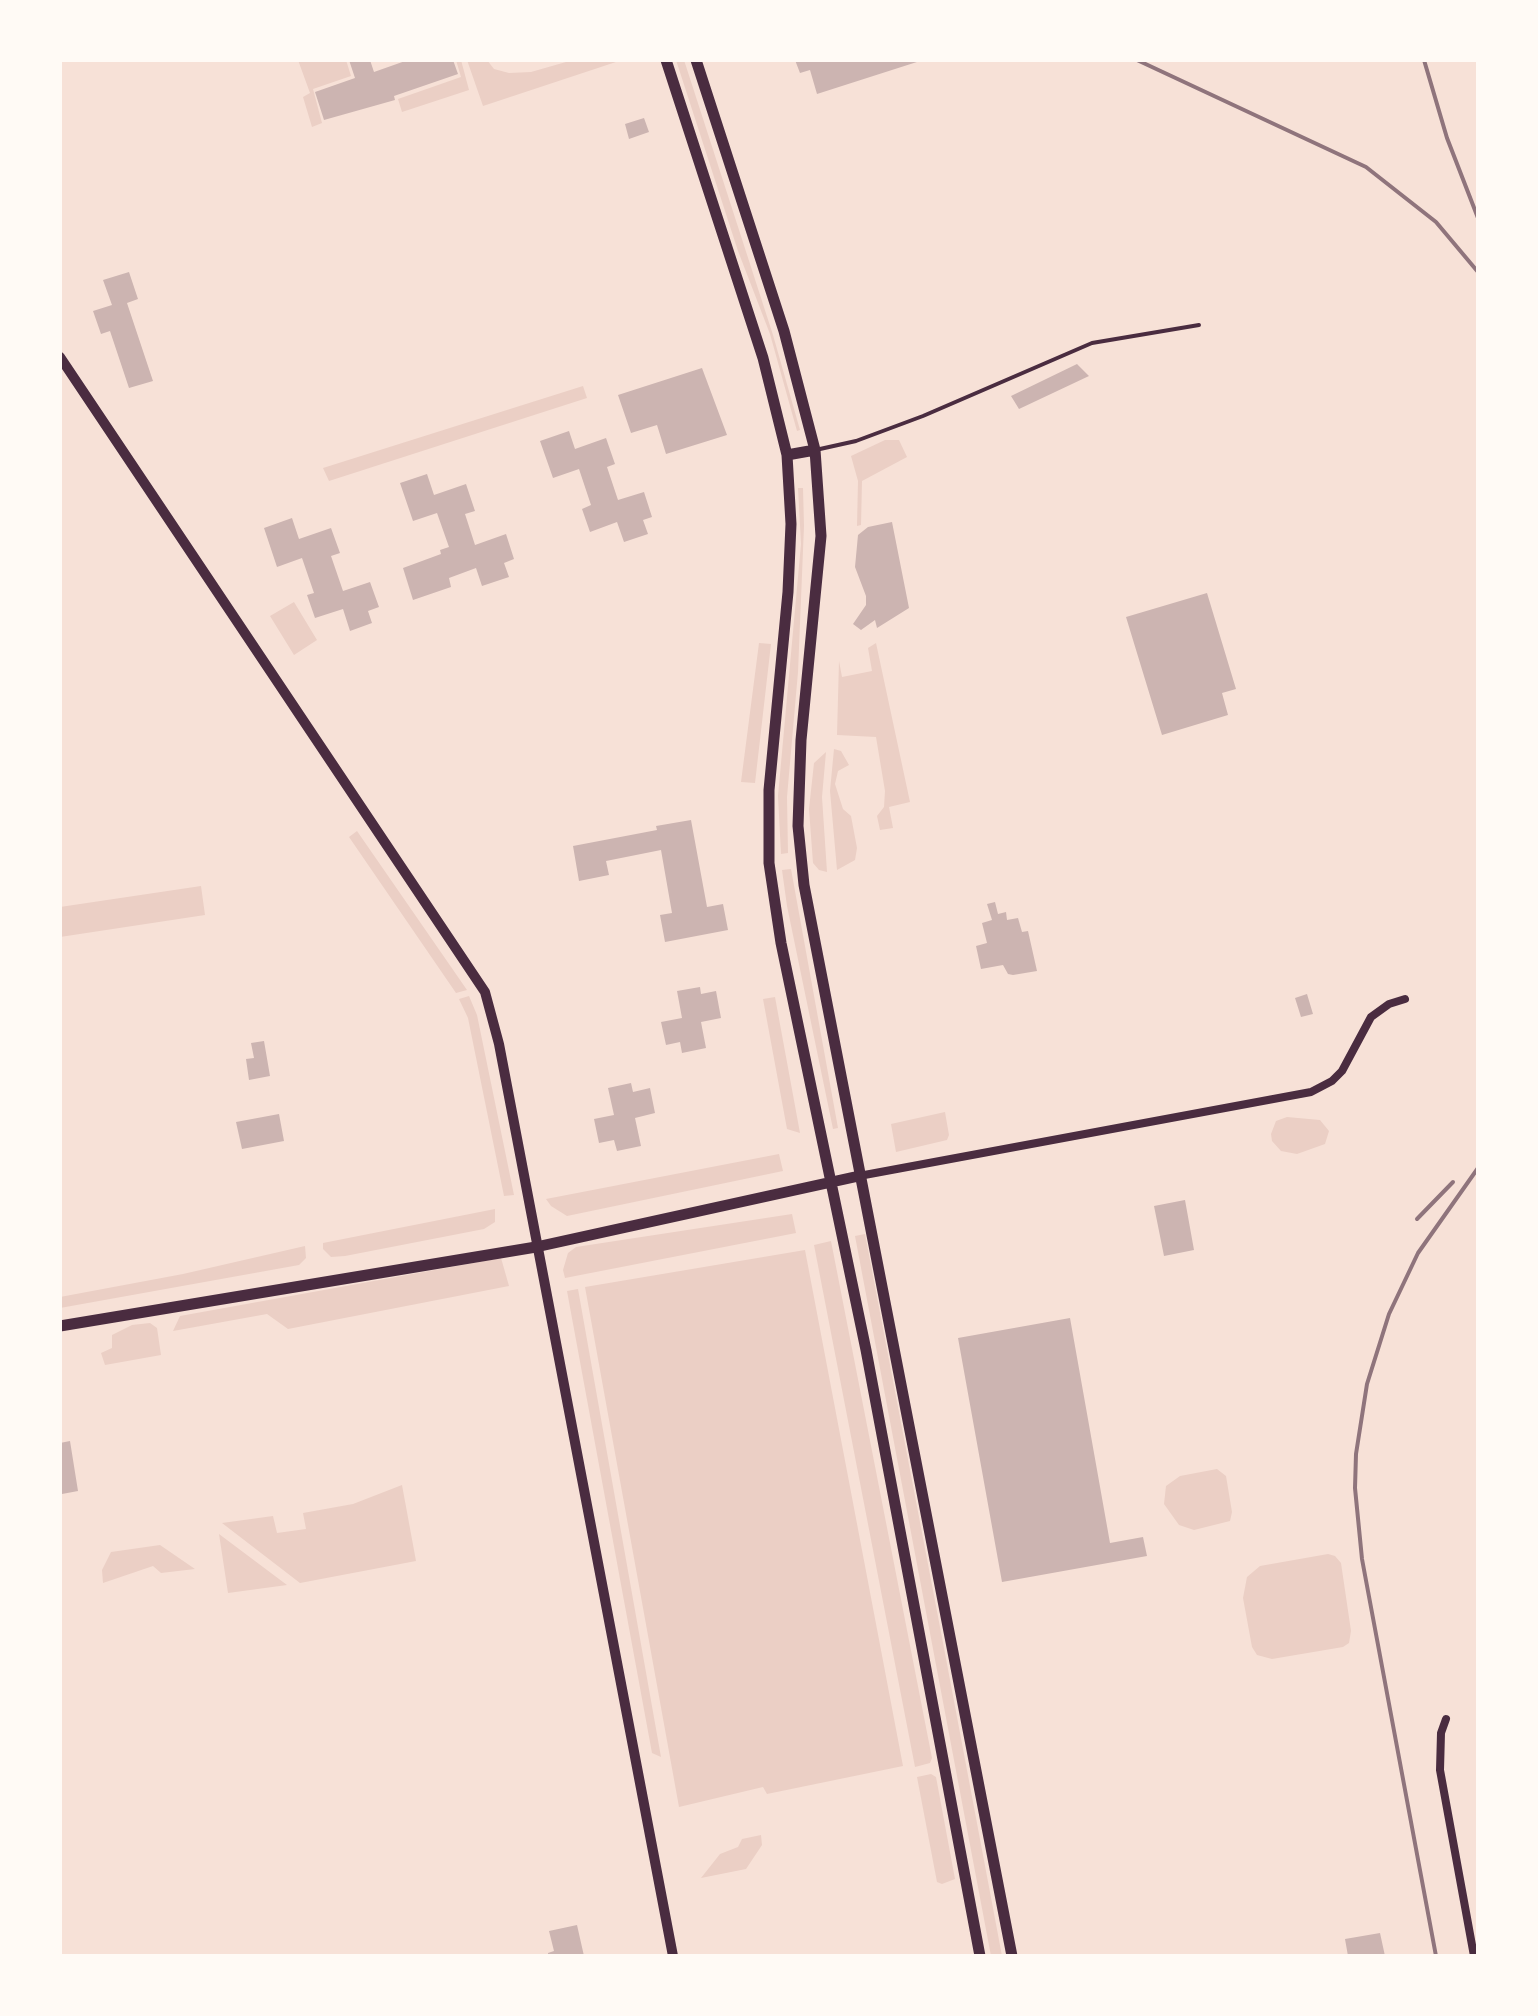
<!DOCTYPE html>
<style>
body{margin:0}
#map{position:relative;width:1538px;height:2016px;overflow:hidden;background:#f7e1d7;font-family:Arial,sans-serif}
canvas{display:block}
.frame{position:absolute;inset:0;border:62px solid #fffaf5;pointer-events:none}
</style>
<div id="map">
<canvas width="1538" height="2016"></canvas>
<div class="frame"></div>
</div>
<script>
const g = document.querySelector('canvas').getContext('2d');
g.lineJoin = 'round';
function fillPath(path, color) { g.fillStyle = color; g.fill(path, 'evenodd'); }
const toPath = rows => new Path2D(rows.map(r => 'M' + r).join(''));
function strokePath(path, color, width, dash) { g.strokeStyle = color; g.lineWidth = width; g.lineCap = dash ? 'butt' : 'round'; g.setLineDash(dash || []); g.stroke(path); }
fillPath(toPath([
 [298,60,346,60,351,76,313,89,322,123,312,127,303,97,310,93],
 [456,60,461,60,469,90,402,112,398,99,461,77],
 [467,60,487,60,494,69,509,73,531,72,573,60,622,60,483,106],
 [676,60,684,60,773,335,800,430,797,431,770,334,738,251],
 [583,386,587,398,329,481,323,468],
 [885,440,899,440,907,457,862,481,861,525,857,526,858,481,851,456],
 [798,488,803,488,804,526,798,672,787,797,788,853,781,854,778,796,801,544],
 [294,602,317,640,294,655,270,616],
 [759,643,771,644,755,783,741,782],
 [876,643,910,802,889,807,893,828,880,830,877,816,884,807,885,791,876,737,837,735,839,661,842,677,872,671,868,648],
 [834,749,841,751,849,765,838,771,835,784,843,809,851,816,857,848,855,860,837,870,830,791],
 [826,752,822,797,827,872,819,870,813,863,809,809,814,763],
 [357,831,467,990,456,993,349,837],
 [791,869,838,1128,833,1129,787,906,782,870],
 [201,886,205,915,60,937,60,907],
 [469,996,477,1015,514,1195,504,1196,468,1018,459,999],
 [775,997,800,1133,787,1129,763,999],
 [945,1112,949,1135,947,1140,896,1152,891,1124],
 [1287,1117,1320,1120,1329,1131,1325,1144,1297,1154,1281,1151,1272,1141,1271,1134,1276,1121],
 [779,1154,783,1171,567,1216,551,1206,546,1199],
 [495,1209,495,1222,484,1229,345,1256,331,1257,323,1249,323,1243],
 [792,1214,796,1233,565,1278,563,1270,568,1253,576,1247],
 [865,1234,944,1648,1002,1956,991,1956,855,1236],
 [831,1241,932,1758,930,1763,915,1767,814,1245],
 [305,1246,306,1258,299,1265,60,1308,60,1297,183,1274],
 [805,1250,903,1766,767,1794,763,1787,679,1807,585,1287],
 [501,1258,509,1286,288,1329,267,1314,173,1331,180,1316],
 [578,1289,661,1757,652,1753,567,1291],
 [150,1323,157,1328,161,1355,105,1365,101,1353,112,1348,112,1335,132,1325],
 [1217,1469,1226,1476,1232,1512,1230,1521,1194,1530,1179,1525,1164,1504,1166,1486,1180,1476],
 [402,1485,416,1561,300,1583,222,1523,273,1516,277,1533,306,1529,303,1513,353,1504],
 [219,1534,287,1585,228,1593],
 [160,1545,195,1569,161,1573,153,1566,103,1583,102,1570,111,1552],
 [1328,1554,1335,1556,1341,1563,1351,1631,1349,1643,1343,1647,1272,1659,1257,1655,1252,1647,1243,1598,1247,1577,1260,1566],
 [931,1774,936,1777,955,1879,942,1884,937,1882,917,1777],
 [761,1835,762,1845,746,1869,701,1878,720,1854,738,1847,742,1839]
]), '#ebcfc5');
fillPath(toPath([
 [349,60,370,60,374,72,408,60,453,60,458,74,394,96,395,100,324,120,315,92,355,78],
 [795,60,920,60,920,61,817,94,810,70,800,73],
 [644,118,649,132,629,139,625,124],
 [129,272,138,299,127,303,153,381,129,388,110,331,101,334,93,311,112,305,103,280],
 [1077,364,1089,376,1019,409,1011,396],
 [702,368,727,435,666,454,657,425,631,433,618,395],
 [569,431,575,449,606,438,615,464,607,467,618,500,644,492,652,517,643,520,648,534,624,542,617,522,590,532,582,509,591,505,579,469,553,478,540,441],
 [427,474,434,495,466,484,475,511,465,514,475,545,506,534,514,559,504,563,509,577,482,586,476,568,449,578,451,587,413,600,403,568,441,554,440,550,449,547,437,513,413,521,400,483],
 [292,518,299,539,331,528,340,553,331,556,343,591,370,582,379,607,368,611,372,623,350,631,343,609,315,618,307,595,314,593,302,558,277,567,264,528],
 [892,522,909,608,877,628,875,620,861,630,853,624,866,605,866,596,855,567,858,535,868,527],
 [1207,593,1236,689,1222,693,1228,715,1162,735,1126,617],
 [691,820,707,907,723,904,728,930,665,942,660,915,672,913,661,850,606,861,609,875,579,881,573,846,657,830,656,826],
 [995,902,998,914,1006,912,1007,920,1018,918,1022,932,1028,931,1037,971,1013,975,1008,974,1003,965,981,969,976,946,987,943,982,923,992,920,987,904],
 [700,987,701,994,716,991,721,1018,701,1022,706,1048,682,1053,680,1042,666,1045,661,1022,682,1018,677,991],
 [1307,994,1313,1014,1301,1017,1295,998],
 [264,1041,270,1076,249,1080,246,1059,254,1058,251,1043],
 [631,1083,633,1092,650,1088,655,1113,635,1118,641,1146,617,1151,614,1140,599,1143,594,1119,614,1115,608,1088],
 [279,1114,284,1141,242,1149,236,1122],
 [1185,1200,1194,1250,1164,1256,1154,1206],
 [1070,1318,1110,1543,1143,1537,1147,1556,1002,1582,958,1338],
 [70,1441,78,1491,62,1494,60,1443],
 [577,1925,584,1956,548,1956,548,1953,554,1951,549,1931],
 [1380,1933,1385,1956,1348,1956,1345,1939]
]), '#ccb4b1');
strokePath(toPath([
 [820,449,856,441,923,416,1092,343,1199,325]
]), '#4a2c40', 4);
strokePath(toPath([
 [859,1176,1311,1092,1332,1081,1342,1071,1371,1017,1389,1004,1405,999],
 [1446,1719,1441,1733,1440,1770,1474,1956]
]), '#4a2c40', 8);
strokePath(toPath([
 [60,357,485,992,499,1044,673,1956]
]), '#4a2c40', 10);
strokePath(toPath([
 [666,60,763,358,787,455,791,524,788,592,769,790,769,863,781,943,866,1350,980,1956],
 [696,60,784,331,815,450,821,536,801,740,798,826,804,885,1012,1956],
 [787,455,815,450],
 [60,1326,536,1247,859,1176]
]), '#4a2c40', 11);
strokePath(toPath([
 [1137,60,1366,167,1436,222,1478,272],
 [1424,60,1447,138,1478,218],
 [1417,1219,1453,1182],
 [1436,1956,1362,1559,1355,1488,1356,1454,1367,1384,1389,1314,1418,1253,1478,1168]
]), '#8f747c', 4);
</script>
